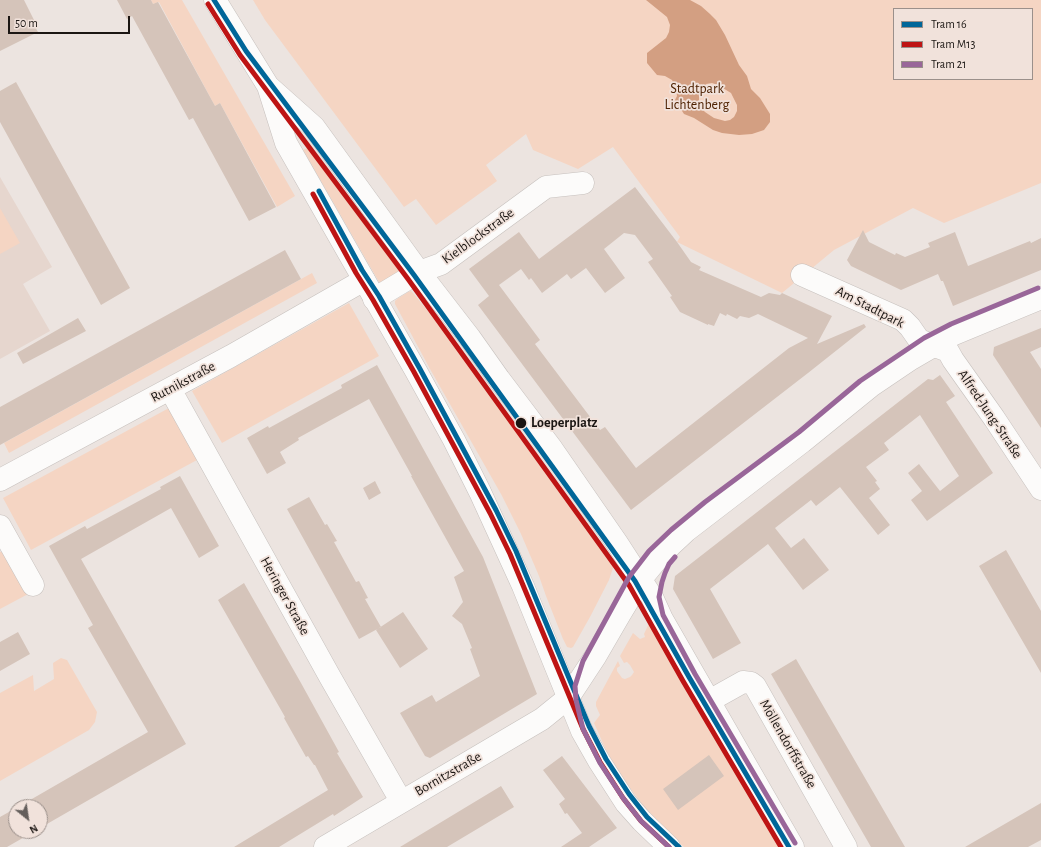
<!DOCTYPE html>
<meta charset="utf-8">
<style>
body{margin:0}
#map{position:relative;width:1041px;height:847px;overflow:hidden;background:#ece4e0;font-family:"Alegreya Sans",sans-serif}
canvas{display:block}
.legend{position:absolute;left:893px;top:8px;width:140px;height:72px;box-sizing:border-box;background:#f1e2db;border:1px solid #9b908b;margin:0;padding:5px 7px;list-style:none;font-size:12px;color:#1b1613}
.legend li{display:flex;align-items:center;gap:8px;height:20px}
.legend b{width:20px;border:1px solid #9b908b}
.north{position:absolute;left:8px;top:799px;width:40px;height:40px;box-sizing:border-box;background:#f1e2db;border:1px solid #9b908b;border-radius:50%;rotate:150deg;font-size:11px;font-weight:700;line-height:16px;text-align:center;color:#1b1613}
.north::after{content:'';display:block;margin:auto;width:14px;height:18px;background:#645e5b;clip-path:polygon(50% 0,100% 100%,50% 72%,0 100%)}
.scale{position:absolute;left:8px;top:16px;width:122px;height:18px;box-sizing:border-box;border:2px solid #1b1613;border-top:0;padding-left:5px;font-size:12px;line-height:14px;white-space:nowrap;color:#1b1613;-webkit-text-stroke:3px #f1e2db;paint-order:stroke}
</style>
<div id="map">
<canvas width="1041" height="847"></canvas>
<ul class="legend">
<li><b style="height:5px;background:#069"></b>Tram 16</li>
<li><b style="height:5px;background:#be1414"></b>Tram M13</li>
<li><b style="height:5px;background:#969"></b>Tram 21</li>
</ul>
<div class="north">N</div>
<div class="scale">50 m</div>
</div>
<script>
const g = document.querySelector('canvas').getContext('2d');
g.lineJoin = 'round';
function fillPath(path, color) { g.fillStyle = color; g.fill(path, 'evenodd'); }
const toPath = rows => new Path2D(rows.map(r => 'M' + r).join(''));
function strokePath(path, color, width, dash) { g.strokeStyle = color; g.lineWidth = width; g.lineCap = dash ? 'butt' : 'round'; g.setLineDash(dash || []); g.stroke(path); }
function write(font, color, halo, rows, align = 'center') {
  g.font = font + ' "Alegreya Sans",sans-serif'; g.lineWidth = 3.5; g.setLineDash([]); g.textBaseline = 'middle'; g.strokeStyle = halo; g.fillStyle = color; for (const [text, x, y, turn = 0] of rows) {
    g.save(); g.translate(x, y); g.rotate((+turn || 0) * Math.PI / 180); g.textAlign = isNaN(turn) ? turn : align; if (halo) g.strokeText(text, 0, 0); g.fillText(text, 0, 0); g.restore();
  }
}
fillPath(toPath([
 [0,177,52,267,23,284,50,331,0,359]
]), '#e6d6ce');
fillPath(toPath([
 [151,0,182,0,295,196,277,207,220,103,215,106,159,2,153,4],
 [253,0,1041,0,1041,183,944,223,913,208,834,250,782,293,677,242,680,237,613,147,578,169,533,150,526,134,486,165,497,181,436,225,416,199,404,207,265,20],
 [894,9,1032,9,1032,79,894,79],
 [309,147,399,266,399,272,384,282,379,282,303,150],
 [0,208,20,243,0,254],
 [312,273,317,283,9,453,4,443],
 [411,291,414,294,460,351,527,441,612,562,613,568,609,580,590,617,573,647,571,648,567,647,563,639,546,596,539,576,521,534,501,494,430,369,395,304,395,301,397,299,408,292],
 [349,303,379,356,222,443,192,391],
 [169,408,197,460,31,550,3,498],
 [5,550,30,593,0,609,0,552],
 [651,619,784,847,684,847,662,827,647,811,619,773,606,750,594,723,600,715,596,706,596,702,618,661,620,666,617,668,617,671,622,678,625,679,630,677,632,675,634,672,630,665,627,662,624,663,620,656,633,633,640,639,645,637,644,634],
 [61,658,67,660,97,712,95,722,89,730,0,781,0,693,33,675,34,691,54,679,53,663]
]), '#f5d5c3');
fillPath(toPath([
 [646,0,690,0,701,6,710,14,716,20,725,35,739,65,747,76,751,89,760,98,770,114,770,122,764,130,752,134,739,135,722,133,713,130,694,118,684,114,675,100,677,96,676,88,672,80,665,76,657,75,647,63,647,53,666,38,669,32,670,25,667,17],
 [706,84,712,83,718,85,731,93,737,105,737,111,734,117,730,120,725,121,714,118,705,112,701,108,699,101,699,95]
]), '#d39f82');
fillPath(toPath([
 [0,0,24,0,36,24,34,25,38,32,0,51],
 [117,0,151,0,153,4,158,2,215,106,220,103,276,207,249,221,193,118,189,120,132,16,127,19],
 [16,82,130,288,101,305,0,122,0,91],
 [635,187,677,242,691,262,701,267,699,270,761,297,769,293,780,295,782,293,832,316,817,344,864,324,866,327,808,373,631,510,478,305,489,296,469,269,519,232,539,259],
 [624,233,635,235,653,259,648,262,672,296,670,297,680,312,708,325,708,324,714,326,720,313,726,316,727,314,737,319,740,316,749,318,758,314,808,338,789,348,636,468,605,427,600,430,535,344,540,340,499,285,521,269,529,280,531,278,542,293,567,274,571,279,586,268,605,293,625,278,604,249],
 [863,230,869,242,895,255,896,253,905,257,930,247,928,243,955,232,968,266,1030,241,1031,243,1041,238,1041,270,953,306,943,281,941,281,938,274,901,290,851,266,847,260],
 [285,250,301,279,0,445,0,407],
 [78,318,86,331,23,364,17,353],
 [1041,328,1041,347,1030,352,1041,369,1041,428,993,355,994,347],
 [377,365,483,557,537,694,430,758,425,756,400,713,432,695,436,702,480,676,470,649,472,648,462,624,452,616,463,602,454,577,464,571,411,476,412,476,369,399,298,438,299,440,280,452,286,463,267,474,247,438,268,426,269,428,342,388,341,385],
 [940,375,955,396,946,402,993,473,927,521,911,500,922,491,908,473,919,464,940,491,959,476,920,415,884,443,889,450,866,467,877,481,875,482,880,489,869,498,890,525,878,535,840,487,816,506,811,500,775,528,791,548,804,538,829,570,803,590,768,544,710,589,741,643,713,659,673,589,675,576,928,379,933,380],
 [180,476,219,546,199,558,171,508,81,559,186,744,40,828,40,807,18,807,148,732,88,628,93,625,49,546,85,526,87,529,161,489,160,487],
 [375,481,381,493,369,500,363,488],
 [309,497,325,525,327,524,337,541,334,542,356,582,359,581,368,598,365,599,381,627,359,639,287,509],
 [1006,550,1041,611,1041,673,979,566],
 [244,583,301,683,339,752,337,753,363,797,334,816,333,814,279,847,234,847,328,790,315,765,314,765,308,756,306,757,293,734,284,718,285,717,218,600],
 [403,612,428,649,400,668,376,630],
 [18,632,30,654,0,671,0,642],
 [796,659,905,847,871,847,867,840,771,674],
 [709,755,724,776,678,810,663,789],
 [562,756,617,828,589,847,561,847,582,833,567,813,565,814,559,804,565,799,543,770],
 [501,786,514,807,447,847,400,847],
 [1041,803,1041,840,1028,847,965,847],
 [16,808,16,831,35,831,7,847,0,847,0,817]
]), '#d5c4ba');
const minor = toPath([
 [802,275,903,320,910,327,919,340,948,351,953,360,994,418,1041,489],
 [374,299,419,272,441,264,546,187,583,183],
 [170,389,330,677,401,801],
 [0,480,231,356,364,280],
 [0,526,33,585],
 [709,701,743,682,751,683,755,686,846,847],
 [325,847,542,719,568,698,595,657,620,614,641,579,655,562,671,545,686,531,802,442,871,386,911,359,954,334,1041,298]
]);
const major = toPath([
 [215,0,268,86,286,143,416,371,454,440,480,492,523,586,582,731,599,761,626,803,642,821,669,847],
 [268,86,314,127,419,272,470,338,499,379,552,449,617,543,652,597,662,619,793,847]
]);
strokePath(minor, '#c6c0bd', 23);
strokePath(major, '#c6c0bd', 23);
strokePath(minor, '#fcfbfa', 22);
strokePath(major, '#fcfbfa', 22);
strokePath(toPath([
 [214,0,246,51,414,275,635,581,689,677,789,847],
 [319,191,362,270,379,296,420,369,496,510,516,551,589,726,606,759,629,794,647,817,679,847]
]), '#069', 5);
strokePath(toPath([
 [208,4,240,55,408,279,629,585,683,681,781,847],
 [313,194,356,273,373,300,414,372,490,513,510,554,583,729,600,762,623,798,641,821,669,847]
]), '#be1414', 5);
strokePath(toPath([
 [675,557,669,564,665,573,662,582,659,597,663,615,695,674,795,843],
 [669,847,641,821,623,798,600,763,583,729,576,700,575,686,583,661,629,577,649,551,671,530,705,502,799,432,860,381,924,338,951,324,1038,288]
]), '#969', 5);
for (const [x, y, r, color] of [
 [521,423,6,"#1b1613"]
]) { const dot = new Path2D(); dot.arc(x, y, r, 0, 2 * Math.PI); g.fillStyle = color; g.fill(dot); strokePath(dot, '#f1e2db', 1.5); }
write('14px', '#4e2101', '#f1e2db', [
 ["Stadtpark",697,89],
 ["Lichtenberg",697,105]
]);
write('14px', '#1b1613', '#f1e2db', [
 ["Kielblockstraße",478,236,-36],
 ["Am Stadtpark",870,307,27],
 ["Rutnikstraße",183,382,-28],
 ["Alfred-Jung-Straße",990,414,56],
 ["Heringer Straße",285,596,61],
 ["Möllendorffstraße",788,744,60],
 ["Bornitzstraße",448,774,-30]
]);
write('bold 14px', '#1b1613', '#f1e2db', [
 ["Loeperplatz",531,423]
], 'left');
</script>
